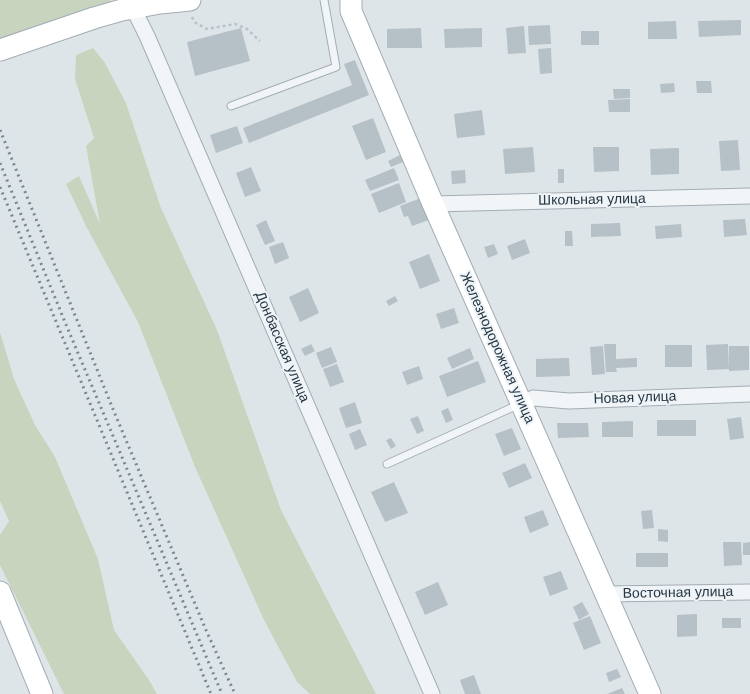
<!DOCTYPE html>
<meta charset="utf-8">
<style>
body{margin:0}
canvas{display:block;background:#dee5e9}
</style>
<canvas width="750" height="694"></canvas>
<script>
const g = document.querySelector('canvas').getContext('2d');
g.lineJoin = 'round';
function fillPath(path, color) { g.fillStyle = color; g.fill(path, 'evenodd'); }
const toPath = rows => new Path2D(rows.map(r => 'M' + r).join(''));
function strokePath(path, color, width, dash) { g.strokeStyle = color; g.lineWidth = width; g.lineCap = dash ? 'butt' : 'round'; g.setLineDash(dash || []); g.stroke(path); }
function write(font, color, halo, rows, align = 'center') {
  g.font = font + ' Helvetica,sans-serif'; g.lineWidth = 4; g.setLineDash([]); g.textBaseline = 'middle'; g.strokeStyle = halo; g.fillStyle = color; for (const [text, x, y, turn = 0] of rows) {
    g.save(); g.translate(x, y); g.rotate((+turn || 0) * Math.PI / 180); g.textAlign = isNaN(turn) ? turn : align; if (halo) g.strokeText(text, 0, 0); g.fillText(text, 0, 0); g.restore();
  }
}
fillPath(toPath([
 [0,0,111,0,107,5,0,46],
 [93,48,105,63,126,103,161,208,217,330,281,510,376,694,310,694,297,682,264,620,195,467,138,322,86,226,66,184,79,176,100,224,86,146,94,138,75,79,76,55],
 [0,332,14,379,35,425,55,457,98,559,114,630,149,680,157,694,64,694,0,565,0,535,9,521,0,501]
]), '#c9d4be');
fillPath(toPath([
 [741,20,741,35,699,37,698,21],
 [676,21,677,39,648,39,648,22],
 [550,25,551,44,529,45,528,26],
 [524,26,526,53,508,54,506,28],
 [241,28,250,61,195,76,187,42],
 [421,28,422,48,387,48,387,29],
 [482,28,482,47,445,48,444,29],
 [581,31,599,31,599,45,581,45],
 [551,48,552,73,540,74,538,49],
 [355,60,369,95,249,143,243,128,352,85,344,64],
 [696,81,711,81,712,93,697,93],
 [674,83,675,92,661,93,660,84],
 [613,89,630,89,630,98,614,99],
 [630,99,630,112,609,112,608,100],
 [482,110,485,135,457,138,454,114],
 [373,118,386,152,366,160,352,126],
 [237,126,243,143,216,153,210,135],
 [738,140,740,170,721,171,719,141],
 [533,147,535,172,505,174,503,149],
 [593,147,619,147,619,171,594,172],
 [679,148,679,174,651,175,650,149],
 [400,155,403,162,391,167,388,161],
 [251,167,261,191,245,197,236,173],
 [394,168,399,180,370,191,365,180],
 [558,169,564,169,564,183,558,183],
 [465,170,466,183,452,184,451,171],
 [399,183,406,202,379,213,371,194],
 [421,198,429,220,412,226,408,216,404,217,400,206],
 [745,219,747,235,724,237,723,220],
 [266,220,275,241,265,245,256,225],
 [620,223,621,236,591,237,591,224],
 [681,224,682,237,656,239,655,226],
 [565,231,572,231,573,246,565,246],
 [525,239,530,253,512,260,507,246],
 [283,242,289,258,275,264,269,247],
 [494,244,498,254,488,258,484,247],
 [429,254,440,281,420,289,409,262],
 [308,288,319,313,300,322,289,297],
 [395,296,398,301,389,306,386,301],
 [454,308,459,323,441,329,436,314],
 [311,344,315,351,305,356,301,349],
 [604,344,616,344,616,359,637,358,637,367,616,368,617,372,606,372],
 [728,344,729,369,707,370,706,345],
 [665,345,692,345,692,367,665,367],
 [603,346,605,374,592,375,590,347],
 [729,346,749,346,749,370,729,371],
 [331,347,337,362,322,368,316,353],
 [470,348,474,359,452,369,447,358],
 [569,358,570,376,536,377,536,359],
 [478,361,486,382,447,397,439,376],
 [337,364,344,382,330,387,323,369],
 [419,366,423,379,407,385,402,372],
 [355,402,362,423,346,428,339,408],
 [448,408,453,420,446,423,441,411],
 [418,416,424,431,417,434,410,419],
 [741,417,744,438,730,440,727,419],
 [657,420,696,420,696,436,657,436],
 [633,421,633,437,602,437,602,422],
 [557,423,588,423,589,437,558,438],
 [512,428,521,449,504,456,495,434],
 [360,429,367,445,355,450,349,434],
 [391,438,396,446,391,449,386,440],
 [525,463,532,478,509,488,502,473],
 [394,482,408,513,385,522,371,492],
 [543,510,549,525,530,533,524,517],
 [652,510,654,528,643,529,641,511],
 [658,529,668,530,668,542,658,541],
 [723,542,741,542,742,565,724,566],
 [750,542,750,555,743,555,743,543],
 [636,553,668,553,668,567,636,567],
 [561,571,568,589,550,596,543,577],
 [438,582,448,605,425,615,415,592],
 [582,602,589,614,579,620,573,607],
 [697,614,697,636,677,637,677,615],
 [590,616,601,643,584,650,573,623],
 [722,618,741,618,741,628,722,628],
 [617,669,621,677,609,682,606,673],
 [474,675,481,694,465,694,460,680],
 [622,688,625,694,607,694]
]), '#b5c0c7');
const lane = toPath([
 [231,106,336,67,324,0],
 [387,464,520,404]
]);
const street = toPath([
 [133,8,147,36,432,694],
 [433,204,750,196],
 [522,403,533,398,569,401,750,394],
 [605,594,750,592]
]);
const secondary = toPath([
 [351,0,351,11,433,204,650,694],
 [0,50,94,18,122,10,160,3,190,0],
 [0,592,42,694]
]);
strokePath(lane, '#a3adb4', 9);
strokePath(street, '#a3adb4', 17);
strokePath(secondary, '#a3adb4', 23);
strokePath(toPath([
 [192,17,194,22,207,29,235,24,247,29,260,41]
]), '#bcc3c8', 2.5, [3, 3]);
strokePath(lane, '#f1f5f7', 7);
strokePath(street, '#f1f5f7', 15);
strokePath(secondary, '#fff', 21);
strokePath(toPath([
 [0,130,115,414,206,630,235,694],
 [0,163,67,327,222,694],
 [0,187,211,694]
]), '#768994', 3, [2, 4]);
write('14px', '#263642', '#eef4f7', [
 ["Школьная улица",592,200,-1],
 ["Донбасская улица",282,347,67],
 ["Железнодорожная улица",497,348,66],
 ["Новая улица",635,398,-2],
 ["Восточная улица",678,593,-1]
]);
</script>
